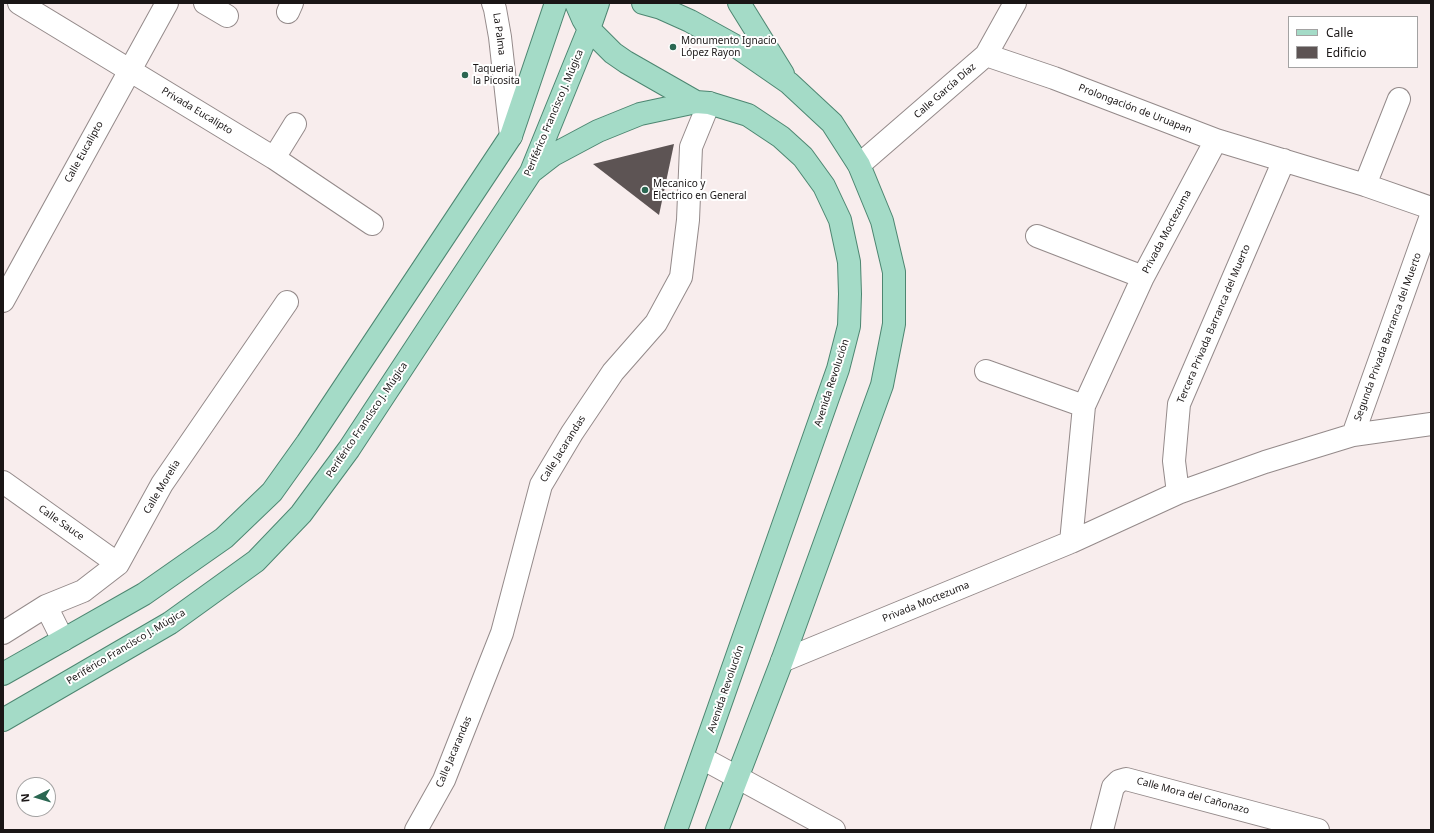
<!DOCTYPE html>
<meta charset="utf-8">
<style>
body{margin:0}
#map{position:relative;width:1434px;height:833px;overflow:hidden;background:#f8eded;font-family:"Noto Sans",sans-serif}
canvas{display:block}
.frame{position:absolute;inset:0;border:4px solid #1a1616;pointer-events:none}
.legend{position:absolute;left:1288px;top:16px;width:130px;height:52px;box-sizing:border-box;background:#fff;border:1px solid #a3a2a2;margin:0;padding:5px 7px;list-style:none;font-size:12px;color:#1a1616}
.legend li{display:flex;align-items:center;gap:8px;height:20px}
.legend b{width:20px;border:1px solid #a3a2a2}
.north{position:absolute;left:16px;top:777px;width:40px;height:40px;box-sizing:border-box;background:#fff;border:1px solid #a3a2a2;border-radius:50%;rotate:265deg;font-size:11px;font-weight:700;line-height:16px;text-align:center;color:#1a1616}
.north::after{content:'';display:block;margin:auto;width:14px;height:18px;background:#2b6752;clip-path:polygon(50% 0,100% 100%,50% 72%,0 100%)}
</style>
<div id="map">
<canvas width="1434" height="833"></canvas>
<div class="frame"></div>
<ul class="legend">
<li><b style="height:5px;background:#a4dbc7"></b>Calle</li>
<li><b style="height:11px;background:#5d5454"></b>Edificio</li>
</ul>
<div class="north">N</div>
</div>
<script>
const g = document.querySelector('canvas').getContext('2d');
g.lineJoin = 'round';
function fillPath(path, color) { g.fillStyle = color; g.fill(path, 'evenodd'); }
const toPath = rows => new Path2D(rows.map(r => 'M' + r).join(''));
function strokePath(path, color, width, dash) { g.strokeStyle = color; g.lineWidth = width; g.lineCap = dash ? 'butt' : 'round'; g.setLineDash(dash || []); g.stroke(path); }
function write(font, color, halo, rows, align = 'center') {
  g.font = font + ' "Noto Sans",sans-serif'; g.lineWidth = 4; g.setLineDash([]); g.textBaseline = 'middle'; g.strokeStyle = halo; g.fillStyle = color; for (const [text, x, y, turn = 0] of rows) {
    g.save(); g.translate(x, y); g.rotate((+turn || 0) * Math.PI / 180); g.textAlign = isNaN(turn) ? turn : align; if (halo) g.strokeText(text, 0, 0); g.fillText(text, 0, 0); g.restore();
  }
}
fillPath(toPath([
 [674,144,659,215,593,164]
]), '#5d5454');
const minor = toPath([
 [19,3,274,158,372,224],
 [205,3,227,16],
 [493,3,495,9,500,37,511,136],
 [288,12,292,3],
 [986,55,1054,78,1216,140,1365,185,1431,208],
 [274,158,295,124],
 [859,165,986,55,1015,3],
 [1365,185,1399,99],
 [1037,236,1143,277],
 [3,301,167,3],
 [986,371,1084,406],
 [1353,435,1431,216],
 [3,482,118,564],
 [1178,493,1174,461,1179,404,1284,160],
 [1071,542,1084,406,1143,277,1216,140],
 [46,606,63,640],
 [3,633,46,606,83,591,118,564,162,484,287,302],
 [782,661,1071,542,1178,493,1265,462,1353,435,1431,424],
 [702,758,834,830],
 [416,830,444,780,502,633,541,485,572,433,613,372,656,323,681,277,688,220,691,147,709,103],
 [1102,830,1113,787,1119,781,1126,779,1318,830]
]);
const major = toPath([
 [576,3,583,19,589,29,613,53,626,62,696,102,709,103,748,115,781,137,803,157,824,186,840,220,849,262,850,294,849,326,838,369,676,830],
 [643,3,661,8,690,21,737,47,789,83,832,123,859,165,882,221,894,272,894,324,882,385,782,661,717,830],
 [739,3,783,74],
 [531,172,553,155,598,131,640,114,696,102],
 [3,674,144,594,224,538,272,492,307,443,511,136,556,3],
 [3,720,170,623,256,561,301,514,349,449,531,172,589,29,598,3]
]);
strokePath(minor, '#948a8a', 24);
strokePath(major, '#4d8671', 24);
strokePath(minor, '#fff', 22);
strokePath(major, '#a4dbc7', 22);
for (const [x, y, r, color] of [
 [673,47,4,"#2b6752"],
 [465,75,4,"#2b6752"],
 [645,190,4,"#2b6752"]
]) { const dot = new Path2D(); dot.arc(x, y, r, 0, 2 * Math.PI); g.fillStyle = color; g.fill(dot); strokePath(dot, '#fff', 1.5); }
write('10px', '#1a1616', '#fff', [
 ["La Palma",499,34,82],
 ["Calle García Díaz",945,91,-41],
 ["Prolongación de Uruapan",1135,109,21],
 ["Privada Eucalipto",197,111,31],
 ["Periférico Francisco J. Múgica",554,113,-67],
 ["Calle Eucalipto",84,152,-61],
 ["Privada Moctezuma",1167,232,-62],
 ["Tercera Privada Barranca del Muerto",1214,324,-67],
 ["Segunda Privada Barranca del Muerto",1388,337,-70],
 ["Avenida Revolución",832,383,-72],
 ["Periférico Francisco J. Múgica",367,420,-56],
 ["Calle Jacarandas",563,449,-58],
 ["Calle Morelia",162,487,-59],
 ["Calle Sauce",61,523,35],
 ["Privada Moctezuma",926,602,-22],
 ["Periférico Francisco J. Múgica",126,647,-31],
 ["Avenida Revolución",726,689,-71],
 ["Calle Jacarandas",454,752,-67],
 ["Calle Mora del Cañonazo",1193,796,15]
]);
write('10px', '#1a1616', '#fff', [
 ["Monumento Ignacio",681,41],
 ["López Rayon",681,53],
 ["Taqueria",473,69],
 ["la Picosita",473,81],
 ["Mecanico y",653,184],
 ["Electrico en General",653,196]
], 'left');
</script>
